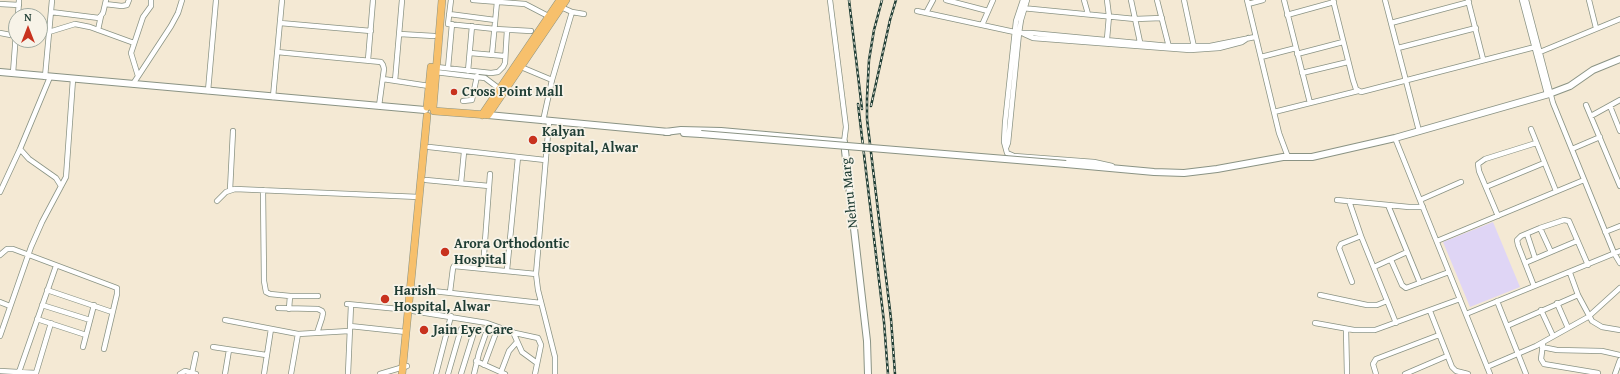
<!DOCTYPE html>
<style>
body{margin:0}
#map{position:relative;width:1620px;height:374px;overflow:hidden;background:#f4e9d4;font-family:"Gentium Book Plus",serif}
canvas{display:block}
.north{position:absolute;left:8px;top:8px;width:40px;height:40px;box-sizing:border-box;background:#f7f3e8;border:1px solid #a1aaa0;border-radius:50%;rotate:0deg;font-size:11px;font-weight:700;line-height:16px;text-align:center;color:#1f3d34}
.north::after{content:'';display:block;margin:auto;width:14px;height:18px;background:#c8321e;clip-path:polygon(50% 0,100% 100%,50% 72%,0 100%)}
</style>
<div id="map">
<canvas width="1620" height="374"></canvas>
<div class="north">N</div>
</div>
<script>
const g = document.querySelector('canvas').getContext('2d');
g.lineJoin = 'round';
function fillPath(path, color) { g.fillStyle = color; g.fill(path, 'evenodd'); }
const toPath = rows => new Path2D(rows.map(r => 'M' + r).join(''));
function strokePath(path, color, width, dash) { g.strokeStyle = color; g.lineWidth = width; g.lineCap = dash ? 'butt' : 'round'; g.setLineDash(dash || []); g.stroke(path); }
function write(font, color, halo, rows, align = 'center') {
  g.font = font + ' "Gentium Book Plus",serif'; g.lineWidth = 3.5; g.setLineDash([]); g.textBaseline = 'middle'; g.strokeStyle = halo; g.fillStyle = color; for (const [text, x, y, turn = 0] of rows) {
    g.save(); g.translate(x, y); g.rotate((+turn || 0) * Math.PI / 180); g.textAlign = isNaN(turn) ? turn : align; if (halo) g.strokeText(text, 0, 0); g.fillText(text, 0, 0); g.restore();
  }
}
fillPath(toPath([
 [1493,222,1520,287,1470,307,1443,242]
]), '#dfd5f5');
const minor = toPath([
 [451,0,448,24,495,29,531,31],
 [473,0,525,4,550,17],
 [830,0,846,127,844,142],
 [946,0,988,11],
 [1023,0,1016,21,1005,123,1004,142,1007,153,1014,156,1094,162,1112,166],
 [1084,0,1088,14],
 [1131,0,1140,42],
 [1157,0,1169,47],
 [1184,0,1194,47],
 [1247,0,1279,133,1288,157],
 [1284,0,1310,103],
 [1333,0,1353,80,1356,89,1361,92,1535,47],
 [1385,0,1419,131],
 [1468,0,1483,59],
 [1522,0,1547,94],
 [1526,0,1553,103,1614,253,1620,263],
 [1589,0,1596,28],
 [0,4,19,5],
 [105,4,122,6,127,5,129,0],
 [1248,4,1263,0],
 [561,7,572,12,584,14],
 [1022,8,1135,19,1162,18],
 [917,11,1019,33,1031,33,1169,46,1210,46,1255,37],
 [51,12,99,18,103,13,106,0],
 [926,13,933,0],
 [449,14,495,20],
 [1287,15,1334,2],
 [18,16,19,0],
 [280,23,371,31],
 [1391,23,1469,2],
 [982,25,993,0],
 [98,30,101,16],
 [49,32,75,24,90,27,134,43],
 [0,33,16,36],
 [400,34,434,36],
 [1024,34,1033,38,1190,50,1219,48,1242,42,1248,38],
 [1107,39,1109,16,1107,0],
 [1398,48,1476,28],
 [277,52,381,62,383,65,384,69,379,106],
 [1540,52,1620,19],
 [470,53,505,56],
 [492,54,497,2],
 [1297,54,1343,42],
 [1261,57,1296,48],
 [368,60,373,0],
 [436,67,491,73,498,72,503,67,505,63,507,30],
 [521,67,552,80],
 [448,68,452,24],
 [468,71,472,26],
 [435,72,485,78,501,90],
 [13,73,16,33],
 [1302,73,1348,62],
 [138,76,131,53,143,17,151,6,151,0],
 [45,77,52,0],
 [383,79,429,86],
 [395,81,402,0],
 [133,84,171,26,178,13,182,0],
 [208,91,216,0],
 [273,97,282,0],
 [463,101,472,100,477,76],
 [1586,105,1620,186],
 [1610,106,1620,131],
 [1274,112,1358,91],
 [1591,116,1620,100],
 [543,121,552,80,572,12],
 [549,122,536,274,538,290,555,357,555,374],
 [1531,129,1556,191],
 [1395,138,1490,374],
 [429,147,545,160],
 [1006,148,1008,143,1019,33,1021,20,1027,0],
 [20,149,29,159,56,178,61,186],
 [1572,149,1600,137],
 [426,180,489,186],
 [461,183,464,152],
 [1486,187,1544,163],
 [230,190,233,131],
 [263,190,264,281,266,292,270,294,290,296,318,296],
 [0,192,20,149,50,77],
 [1337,200,1409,207,1423,207],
 [1420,200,1461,182],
 [217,201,226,192,235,189,419,197],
 [1349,201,1361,236,1396,323],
 [1388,205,1420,283],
 [1498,216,1479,171,1478,164,1485,159,1536,143],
 [1540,228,1551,252],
 [1605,232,1620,226],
 [1527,234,1535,258],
 [1437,241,1584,180],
 [0,255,7,249,13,249,117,288,117,294,104,349],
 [1391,260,1402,285,1406,288,1449,272],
 [1525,263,1577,241],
 [1374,267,1407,252],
 [483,268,490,174],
 [507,270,518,157],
 [1570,273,1578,295,1592,321,1602,327,1620,330],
 [1352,282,1339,248,1341,244,1361,236],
 [1534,286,1518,245,1517,240,1521,236,1540,228,1564,220,1569,221,1588,265],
 [415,289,541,303],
 [47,290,112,312],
 [450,292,453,268,454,266,536,274],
 [1320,295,1367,305,1377,305,1387,301],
 [1497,301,1526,374],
 [0,302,10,306],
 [1557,303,1568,328],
 [347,304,409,310],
 [42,305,90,320],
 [278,308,318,309,322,311,323,313,322,318,317,333],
 [289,309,290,296],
 [1541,310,1553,336],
 [413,311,487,323,515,333,538,338,541,345,535,374],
 [1430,311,1452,367,1456,371,1468,374],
 [1466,314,1620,251],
 [37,319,86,335],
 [225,320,298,334,291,374],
 [1315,323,1354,330,1375,330,1460,299],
 [350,326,406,332],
 [1507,326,1578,295],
 [1346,329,1347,374],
 [513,332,522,352,537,363],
 [298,334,349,331],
 [0,336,31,247,42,222,66,177,73,79],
 [1543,344,1541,359,1544,364,1598,373],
 [83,347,94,305],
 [213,347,266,355],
 [1542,347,1557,350,1602,351,1620,355],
 [476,361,505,374],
 [484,365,497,330],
 [1487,367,1536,346,1588,317,1620,288],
 [0,371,36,373,51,323],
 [19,372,56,266],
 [501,372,509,351,517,342],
 [192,373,196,354],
 [180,374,185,371,196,374],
 [225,374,229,350],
 [264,374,271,329],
 [348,374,351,305],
 [380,374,407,366],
 [436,374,451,316],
 [448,374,461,329,467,328,496,331],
 [461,374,475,329],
 [474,374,479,353,487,330],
 [1376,374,1373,364,1376,359,1439,335],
 [1405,374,1447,356],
 [1615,374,1620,360]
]);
const tertiary = toPath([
 [0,72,425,110],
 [488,115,669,132],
 [665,132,681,130,721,131,844,142,867,341,868,374],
 [684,133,701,134],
 [1066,164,1154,172,1184,173,1217,169,1283,157,1312,157,1395,138,1549,94,1570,86,1593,70,1620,59]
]);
const primary = toPath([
 [427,107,431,67],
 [433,108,442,0],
 [434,111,488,115,566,0],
 [482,115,560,0],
 [402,374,427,116]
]);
strokePath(minor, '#8a9384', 6);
strokePath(tertiary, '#8a9384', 8);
strokePath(primary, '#8a9384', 8);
strokePath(minor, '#fff', 4.5);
strokePath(tertiary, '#fff', 6);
strokePath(primary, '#f7c06c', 7);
const rail = toPath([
 [849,0,862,109],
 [882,0,874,30,869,60,867,98,867,119,891,319,895,374],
 [858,104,884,322,888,374],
 [871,106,890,20,896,0]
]);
strokePath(rail, '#1f3d34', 2.5);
strokePath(rail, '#f7f3e8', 1, [3]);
const tertiaryBridge = toPath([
 [701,134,1066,164]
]);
strokePath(tertiaryBridge, '#8a9384', 8, []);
strokePath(tertiaryBridge, '#fff', 6);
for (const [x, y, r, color] of [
 [454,92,4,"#c8321e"],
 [533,140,5,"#c8321e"],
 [445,252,5,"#c8321e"],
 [385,299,5,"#c8321e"],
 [424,330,5,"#c8321e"]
]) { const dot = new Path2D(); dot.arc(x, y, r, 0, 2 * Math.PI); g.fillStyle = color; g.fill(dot); strokePath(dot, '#f7f3e8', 1.5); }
write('bold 14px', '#1f3d34', '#f7f3e8', [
 ["Cross Point Mall",462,92],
 ["Kalyan",542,132],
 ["Hospital, Alwar",542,148],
 ["Arora Orthodontic",454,244],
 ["Hospital",454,260],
 ["Harish",394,291],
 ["Hospital, Alwar",394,307],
 ["Jain Eye Care",433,330]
], 'left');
write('14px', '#1f3d34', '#f7f3e8', [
 ["Nehru Marg",850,193,-96]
]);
</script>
